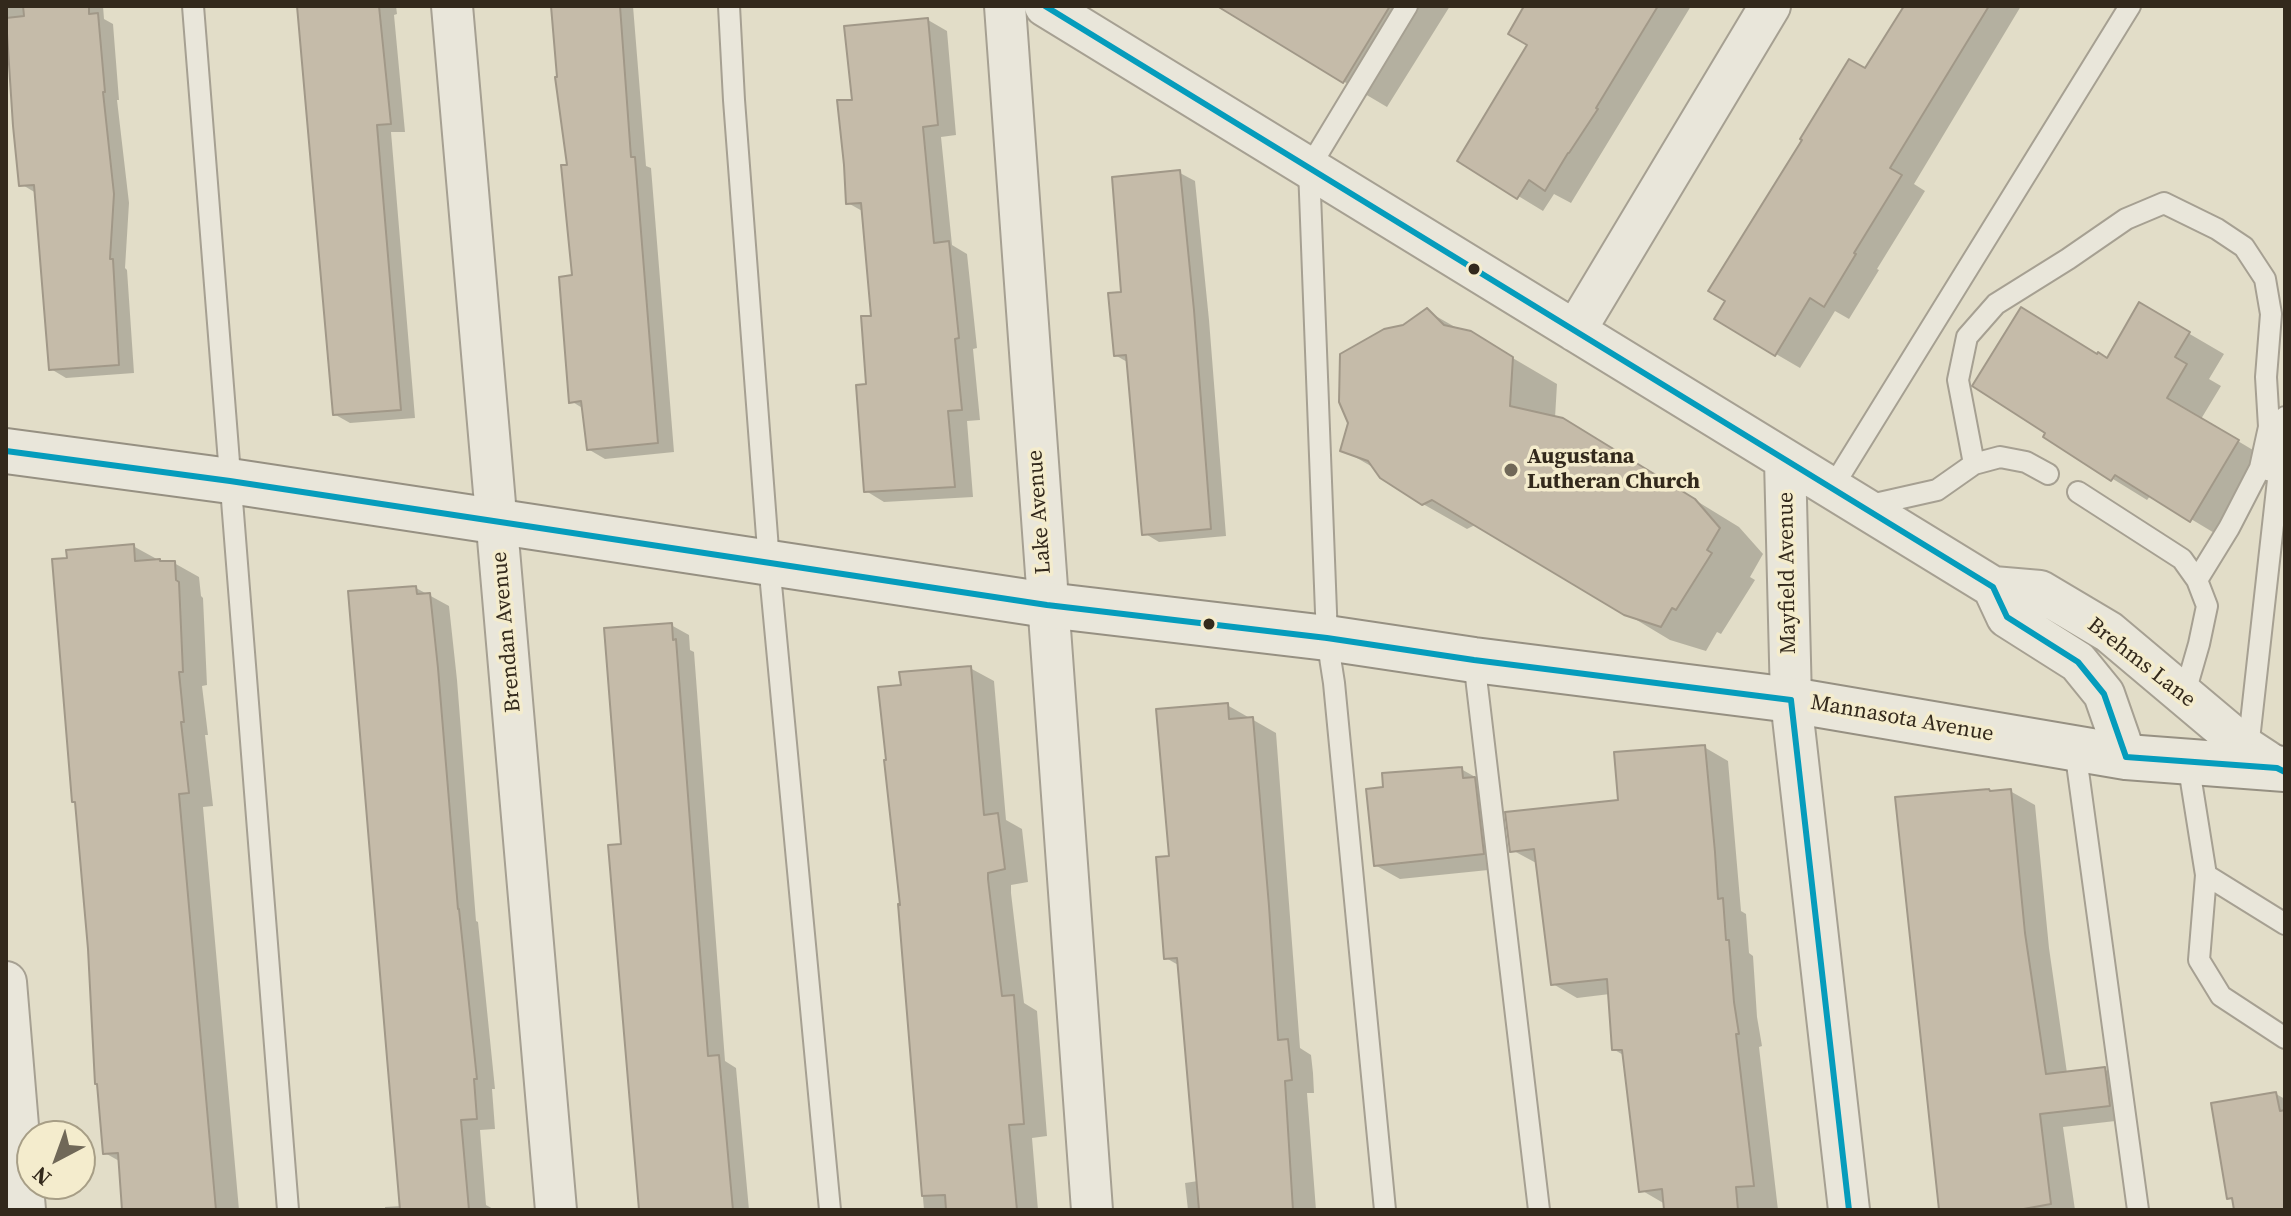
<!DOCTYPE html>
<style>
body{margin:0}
#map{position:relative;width:2291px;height:1216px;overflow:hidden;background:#e2ddc8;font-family:"Source Serif 4",serif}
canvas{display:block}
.frame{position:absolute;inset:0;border:8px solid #33291c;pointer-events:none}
.north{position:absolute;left:16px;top:1120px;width:80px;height:80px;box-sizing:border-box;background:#f4eccd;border:2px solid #a79e86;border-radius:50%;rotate:221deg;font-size:22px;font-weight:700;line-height:32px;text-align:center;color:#33291c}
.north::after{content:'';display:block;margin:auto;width:28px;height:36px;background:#706858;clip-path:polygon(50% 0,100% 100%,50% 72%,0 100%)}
</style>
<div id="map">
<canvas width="2291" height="1216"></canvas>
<div class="frame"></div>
<div class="north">N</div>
</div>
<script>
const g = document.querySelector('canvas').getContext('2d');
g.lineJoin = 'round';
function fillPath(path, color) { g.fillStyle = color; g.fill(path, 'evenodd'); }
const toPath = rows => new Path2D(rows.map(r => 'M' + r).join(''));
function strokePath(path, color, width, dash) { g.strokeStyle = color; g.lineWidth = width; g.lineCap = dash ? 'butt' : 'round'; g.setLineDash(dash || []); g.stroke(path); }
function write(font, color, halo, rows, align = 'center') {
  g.font = font + ' "Source Serif 4",serif'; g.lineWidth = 7; g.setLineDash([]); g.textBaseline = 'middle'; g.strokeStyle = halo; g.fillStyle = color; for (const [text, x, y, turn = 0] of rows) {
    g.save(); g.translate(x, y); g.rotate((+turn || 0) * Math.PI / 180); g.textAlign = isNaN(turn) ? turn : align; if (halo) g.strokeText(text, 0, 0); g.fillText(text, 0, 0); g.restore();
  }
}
fillPath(toPath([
 [6,6,103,6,104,19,113,24,119,100,117,100,129,203,125,268,127,270,134,373,66,378,51,369,36,193,21,184],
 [299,6,396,6,397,14,394,15,405,132,391,132,415,418,350,423,334,414],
 [553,6,633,6,646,166,651,168,674,452,605,459,588,449,584,409,571,401,574,277,569,167],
 [1216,6,1450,6,1387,107],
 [1526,6,1691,6,1571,203,1554,194,1543,211,1459,160,1530,45],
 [1907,6,2021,6,1914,184,1925,191,1877,269,1879,270,1849,319,1835,311,1800,368,1776,354,1866,71],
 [928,20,947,31,956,135,941,137,952,245,967,254,977,348,973,349,980,420,967,421,973,497,884,502,866,491,868,385,873,317,864,212,848,203,854,102],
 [1180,173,1195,181,1209,320,1226,536,1159,542,1144,533,1129,363,1115,355,1123,294],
 [2140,305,2224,354,2209,379,2221,386,2201,419,2273,462,2226,540,2151,495,2147,500,2045,437,2098,356,2108,360],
 [1427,311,1462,331,1470,333,1557,384,1555,418,1607,446,1739,527,1763,554,1750,577,1755,580,1721,634,1717,632,1706,651,1670,640,1477,524,1467,529,1423,504,1376,469,1343,450,1404,327],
 [133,546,164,563,174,563,199,577,201,596,203,598,207,685,202,686,208,735,205,735,213,806,203,807,239,1210,124,1210,121,1162,105,1153],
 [416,588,449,606,457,680,476,921,478,922,495,1089,492,1089,495,1129,480,1130,486,1205,495,1210,385,1210,385,1207,402,1206],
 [671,625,689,635,690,650,694,652,725,1061,736,1068,749,1210,641,1210,623,846],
 [970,668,994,681,1006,820,1022,829,1028,882,1011,885,1011,893,1024,1003,1037,1011,1047,1136,1032,1138,1038,1210,924,1210,915,1103,904,687],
 [1227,705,1276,733,1300,1048,1311,1055,1313,1073,1314,1093,1307,1093,1316,1210,1188,1210,1185,1183,1198,1181,1180,966,1166,958,1171,857],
 [1704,747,1728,761,1741,911,1746,914,1749,953,1753,956,1757,1017,1762,1046,1759,1047,1778,1210,1666,1210,1665,1204,1641,1190,1625,1056,1613,1049,1610,994,1577,998,1553,984,1538,864,1512,850,1620,802],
 [1461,769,1486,783,1508,868,1400,879,1375,865,1385,789],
 [2010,791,2035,805,2049,948,2067,1073,2104,1069,2129,1083,2133,1119,2063,1127,2075,1210,1941,1210,1993,793],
 [2276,1094,2285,1099,2285,1210,2236,1210,2234,1201,2229,1198]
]), '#0003');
const building = toPath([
 [23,6,89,6,89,14,98,13,105,92,103,92,114,194,110,259,113,259,119,365,49,370,34,185,19,186,13,126,6,18,24,16,23,6],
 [297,6,379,6,391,124,377,125,401,410,333,415,297,6],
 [551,6,620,6,631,157,635,157,658,443,587,450,581,401,569,403,559,277,572,275,561,165,567,165,555,77,557,77,551,6],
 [1217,6,1390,6,1343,83,1217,6],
 [1524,6,1658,6,1596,108,1598,109,1569,153,1568,153,1545,191,1529,180,1517,199,1457,161,1527,45,1508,34,1524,6],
 [1904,6,1989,6,1890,168,1902,175,1854,253,1856,254,1824,307,1810,298,1775,356,1714,319,1725,301,1708,291,1802,140,1800,139,1849,59,1865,68,1904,6],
 [928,18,938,125,923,127,934,243,949,241,959,338,955,339,962,410,948,411,955,487,864,492,856,385,866,384,861,316,871,316,861,203,846,204,844,165,837,100,852,100,844,26,928,18],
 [1180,170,1194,310,1211,529,1142,535,1126,355,1114,356,1108,293,1121,292,1112,177,1180,170],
 [2139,302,2190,332,2175,357,2187,364,2167,398,2239,440,2190,522,2115,475,2111,481,2043,437,2045,433,1972,386,2021,307,2097,354,2098,352,2107,358,2139,302],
 [1427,308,1444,325,1471,331,1513,357,1510,406,1563,418,1695,499,1720,528,1707,550,1712,553,1676,610,1672,608,1661,627,1624,615,1432,500,1422,505,1380,478,1368,461,1340,451,1348,423,1339,402,1340,354,1384,329,1403,325,1427,308],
 [134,544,135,561,160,559,160,561,175,561,176,580,179,582,183,672,179,672,184,722,181,722,189,793,179,794,216,1210,122,1210,118,1153,103,1154,97,1084,95,1084,88,949,75,802,72,802,52,559,67,558,66,550,134,544],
 [416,586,417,594,430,593,438,668,458,909,459,909,477,1079,474,1079,477,1119,461,1120,469,1210,400,1210,387,1058,348,591,416,586],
 [672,623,673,640,676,639,708,1056,719,1055,733,1210,639,1210,608,845,621,844,604,628,672,623],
 [971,666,984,815,998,813,1005,869,988,873,988,879,1002,996,1014,995,1024,1124,1009,1125,1017,1210,946,1210,945,1195,922,1196,898,904,900,905,884,760,886,760,878,687,901,685,899,672,971,666],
 [1228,703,1229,719,1253,717,1269,906,1278,1040,1288,1039,1290,1059,1292,1080,1285,1081,1293,1210,1199,1210,1177,958,1164,959,1156,857,1169,856,1156,709,1228,703],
 [1705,745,1715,852,1718,899,1723,898,1726,940,1729,940,1734,1002,1739,1034,1736,1034,1754,1186,1736,1187,1738,1210,1664,1210,1662,1189,1639,1192,1622,1050,1612,1050,1607,979,1551,985,1534,849,1510,852,1505,812,1618,800,1614,752,1705,745],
 [1462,767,1463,778,1475,777,1484,854,1374,866,1366,789,1383,787,1382,773,1462,767],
 [1989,789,1990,791,2011,789,2025,933,2046,1074,2105,1067,2110,1106,2040,1114,2051,1204,2018,1210,1939,1210,1895,797,1989,789],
 [2276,1092,2280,1111,2285,1110,2285,1210,2234,1210,2232,1198,2227,1199,2211,1103,2276,1092]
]);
fillPath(building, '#c5bba9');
strokePath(building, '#a19888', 2);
const lane = toPath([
 [193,6,288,1210],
 [729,6,734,100,769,563,830,1210],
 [1974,464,1958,380,1967,337,1996,304,2068,259,2126,219,2164,203,2217,229,2244,247,2265,279,2271,314,2266,377,2269,427,2260,468],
 [1832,488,2130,6],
 [2078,492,2182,559,2197,580,2207,606,2199,644,2184,696],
 [1866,506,1937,490,1974,464,2000,457,2026,462,2048,474],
 [2197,580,2229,528,2260,468,2272,471],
 [1474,660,1539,1210],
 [2075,749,2138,1210],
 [2248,749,2285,417],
 [2188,762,2206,875,2199,960,2221,996,2285,1038],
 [2206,875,2285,924],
 [1385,1210,1334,683,1327,638,1309,168,1407,6]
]);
const street = toPath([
 [452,6,556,1210],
 [1005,6,1092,1210],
 [1045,6,1993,587,2040,591,2109,632,2248,749,2277,768],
 [1575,331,1770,6],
 [1785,460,1791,700,1849,1210],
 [1993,587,2007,617,2078,662,2104,694,2126,757],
 [6,982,25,1210]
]);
const secondary = toPath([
 [6,451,230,481,1047,605,1327,638,1474,660,1791,700,2126,757,2285,769]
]);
strokePath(lane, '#a6a092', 24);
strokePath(street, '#a6a092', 44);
strokePath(secondary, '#969082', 48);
strokePath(lane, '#e9e6da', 20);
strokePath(street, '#e9e6da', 40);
strokePath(secondary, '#e9e6da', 44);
strokePath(toPath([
 [1045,6,1993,587,2007,617,2078,662,2104,694,2126,757],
 [6,451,230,481,1047,605,1327,638,1474,660,1791,700],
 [1791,700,1849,1210],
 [2126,757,2277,768,2285,772]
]), '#059cbc', 6);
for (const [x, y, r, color] of [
 [1474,269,7,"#33291c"],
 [1511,470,8,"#706858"],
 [1209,624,7,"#33291c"]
]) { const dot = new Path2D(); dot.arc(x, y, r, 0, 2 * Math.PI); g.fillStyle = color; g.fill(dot); strokePath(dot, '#f4eccd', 3); }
write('bold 22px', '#33291c', '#f4eccd', [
 ["Augustana",1527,457],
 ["Lutheran Church",1527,482]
], 'left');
write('22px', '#33291c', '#f4eccd', [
 ["Lake Avenue",1040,512,-94],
 ["Mayfield Avenue",1788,573,-91],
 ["Brendan Avenue",507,632,-95],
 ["Brehms Lane",2141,663,38],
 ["Mannasota Avenue",1902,719,10]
]);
</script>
